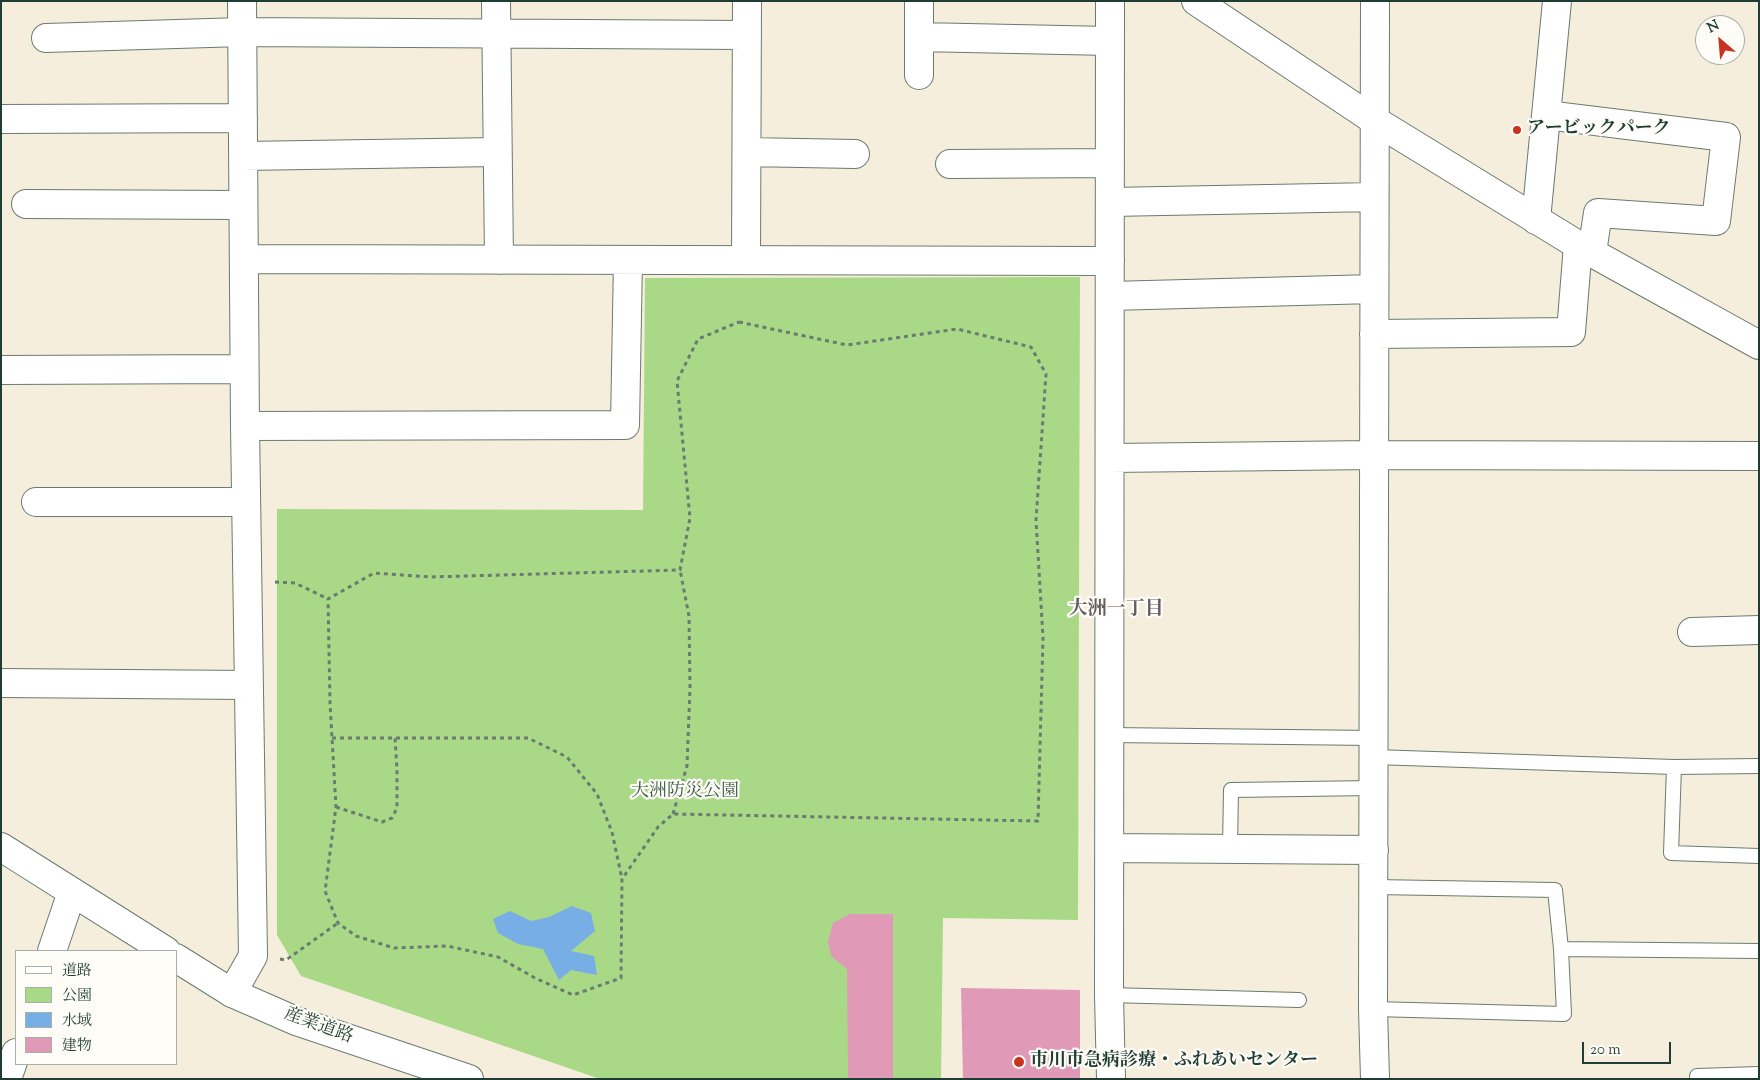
<!DOCTYPE html>
<meta charset="utf-8">
<style>
body{margin:0}
#map{position:relative;width:1760px;height:1080px;overflow:hidden;background:#f5eedc;font-family:"Sorts Mill Goudy","Noto Serif JP",serif}
canvas{display:block}
.frame{position:absolute;inset:0;border:2px solid #1f3d34;pointer-events:none}
.legend{position:absolute;left:15px;top:950px;width:162px;height:115px;box-sizing:border-box;background:#fdfcf7;border:1px solid #a4b0a9;margin:0;padding:6px 9px;list-style:none;font-size:15px;color:#1f3d34}
.legend li{display:flex;align-items:center;gap:10px;height:25px}
.legend b{width:25px;border:1px solid #a4b0a9}
.north{position:absolute;left:1695px;top:15px;width:50px;height:50px;box-sizing:border-box;background:#fdfcf7;border:1px solid #a4b0a9;border-radius:50%;rotate:333deg;font-size:14px;font-weight:700;line-height:20px;text-align:center;color:#1f3d34}
.north::after{content:'';display:block;margin:auto;width:18px;height:22px;background:#c8321e;clip-path:polygon(50% 0,100% 100%,50% 72%,0 100%)}
.scale{position:absolute;left:1582px;top:1042px;width:89px;height:22px;box-sizing:border-box;border:2px solid #1f3d34;border-top:0;padding-left:6px;font-size:15px;line-height:18px;white-space:nowrap;color:#1f3d34;-webkit-text-stroke:4px #fdfcf7;paint-order:stroke}
</style>
<div id="map">
<canvas width="1760" height="1080"></canvas>
<div class="frame"></div>
<ul class="legend">
<li><b style="height:6px;background:#fff"></b>道路</li>
<li><b style="height:14px;background:#a9d987"></b>公園</li>
<li><b style="height:14px;background:#78aee6"></b>水域</li>
<li><b style="height:14px;background:#e099b7"></b>建物</li>
</ul>
<div class="north">N</div>
<div class="scale">20 m</div>
</div>
<script>
const g = document.querySelector('canvas').getContext('2d');
g.lineJoin = 'round';
function fillPath(path, color) { g.fillStyle = color; g.fill(path, 'evenodd'); }
const toPath = rows => new Path2D(rows.map(r => 'M' + r).join(''));
function strokePath(path, color, width, dash) { g.strokeStyle = color; g.lineWidth = width; g.lineCap = dash ? 'butt' : 'round'; g.setLineDash(dash || []); g.stroke(path); }
function write(font, color, halo, rows, align = 'center') {
  g.font = font + ' "Sorts Mill Goudy","Noto Serif JP",serif'; g.lineWidth = 4.5; g.setLineDash([]); g.textBaseline = 'middle'; g.strokeStyle = halo; g.fillStyle = color; for (const [text, x, y, turn = 0] of rows) {
    g.save(); g.translate(x, y); g.rotate((+turn || 0) * Math.PI / 180); g.textAlign = isNaN(turn) ? turn : align; if (halo) g.strokeText(text, 0, 0); g.fillText(text, 0, 0); g.restore();
  }
}
fillPath(toPath([
 [1080,277,1078,920,943,918,941,1079,600,1079,301,976,277,935,277,509,643,510,645,278]
]), '#a9d987');
fillPath(toPath([
 [572,906,591,913,595,931,571,951,594,956,597,975,571,970,559,980,543,949,518,944,498,933,493,919,510,911,531,921,549,917]
]), '#78aee6');
fillPath(toPath([
 [850,914,893,914,893,1079,848,1079,847,969,831,956,828,942,833,923],
 [961,988,1080,990,1080,1079,963,1079]
]), '#e099b7');
const service = toPath([
 [1110,735,1374,738],
 [1374,757,1674,767],
 [1759,766,1674,767,1671,853,1759,856],
 [1230,849,1231,790,1373,788],
 [1561,949,1759,951],
 [1109,995,1299,1000],
 [1373,1009,1564,1014,1561,949,1555,890,1374,887],
 [1697,1076,1759,1074]
]);
const minor = toPath([
 [496,1,499,260],
 [1110,1,1109,995,1111,1079],
 [1375,1,1373,1009,1375,1079],
 [919,37,1110,41],
 [46,38,242,32,747,35],
 [919,75,919,1],
 [1546,115,1726,137,1716,221,1598,213,1592,252],
 [1,119,243,118],
 [747,152,855,154],
 [243,156,497,152],
 [950,164,1110,163],
 [1110,202,1374,197],
 [26,204,243,205],
 [1536,220,1557,1],
 [244,259,1110,261],
 [746,260,747,1],
 [1110,296,1374,289],
 [1374,334,1571,332,1578,245],
 [1,370,244,369],
 [245,426,625,425,628,260],
 [1110,458,1374,455,1759,456],
 [36,502,246,502],
 [1692,632,1759,630],
 [1,683,249,685],
 [1110,848,1374,850],
 [52,951,72,892],
 [232,993,253,956,245,426,242,1],
 [7,1079,16,1053]
]);
const tertiary = toPath([
 [1196,1,1374,120,1578,245,1759,345]
]);
const secondary = toPath([
 [1,847,166,951],
 [176,958,232,993,296,1021,469,1079]
]);
strokePath(service, '#6a7b6f', 16);
strokePath(minor, '#6a7b6f', 30);
strokePath(tertiary, '#6a7b6f', 30);
strokePath(secondary, '#6a7b6f', 30);
strokePath(toPath([
 [739,322,847,345,957,329,1031,347,1046,374,1036,520,1043,638,1038,821,673,814,658,827,622,879,621,978,573,995,535,978,498,957,447,946,394,948,356,936,338,923,325,891,336,807,330,703,328,599,374,573,430,577,680,570,690,518,677,381,698,339,739,322],
 [275,582,295,583,328,599],
 [332,738,528,738,567,757,597,794,612,832,622,879],
 [336,807,382,822,392,818,397,808,397,770,395,738],
 [673,814,687,766,690,688,689,616,680,570],
 [280,959,286,960,338,923]
]), '#6a7b6f', 3, [4, 4]);
strokePath(service, '#fff', 14);
strokePath(minor, '#fff', 28);
strokePath(tertiary, '#fff', 28);
strokePath(secondary, '#fff', 28);
for (const [x, y, r, color] of [
 [1517,130,5,"#c8321e"],
 [1019,1062,6,"#c8321e"]
]) { const dot = new Path2D(); dot.arc(x, y, r, 0, 2 * Math.PI); g.fillStyle = color; g.fill(dot); strokePath(dot, '#fdfcf7', 2); }
write('bold 18px', '#1f3d34', '#fdfcf7', [
 ["アービックパーク",1527,130],
 ["市川市急病診療・ふれあいセンター",1030,1062]
], 'left');
write('18px', '#3b5c45', '#fdfcf7', [
 ["大洲防災公園",685,793]
]);
write('18px', '#1f3d34', '#fdfcf7', [
 ["産業道路",318,1027,20]
]);
write('bold 19px', '#635d62', '#fdfcf7', [
 ["大洲一丁目",1116,611]
]);
</script>
